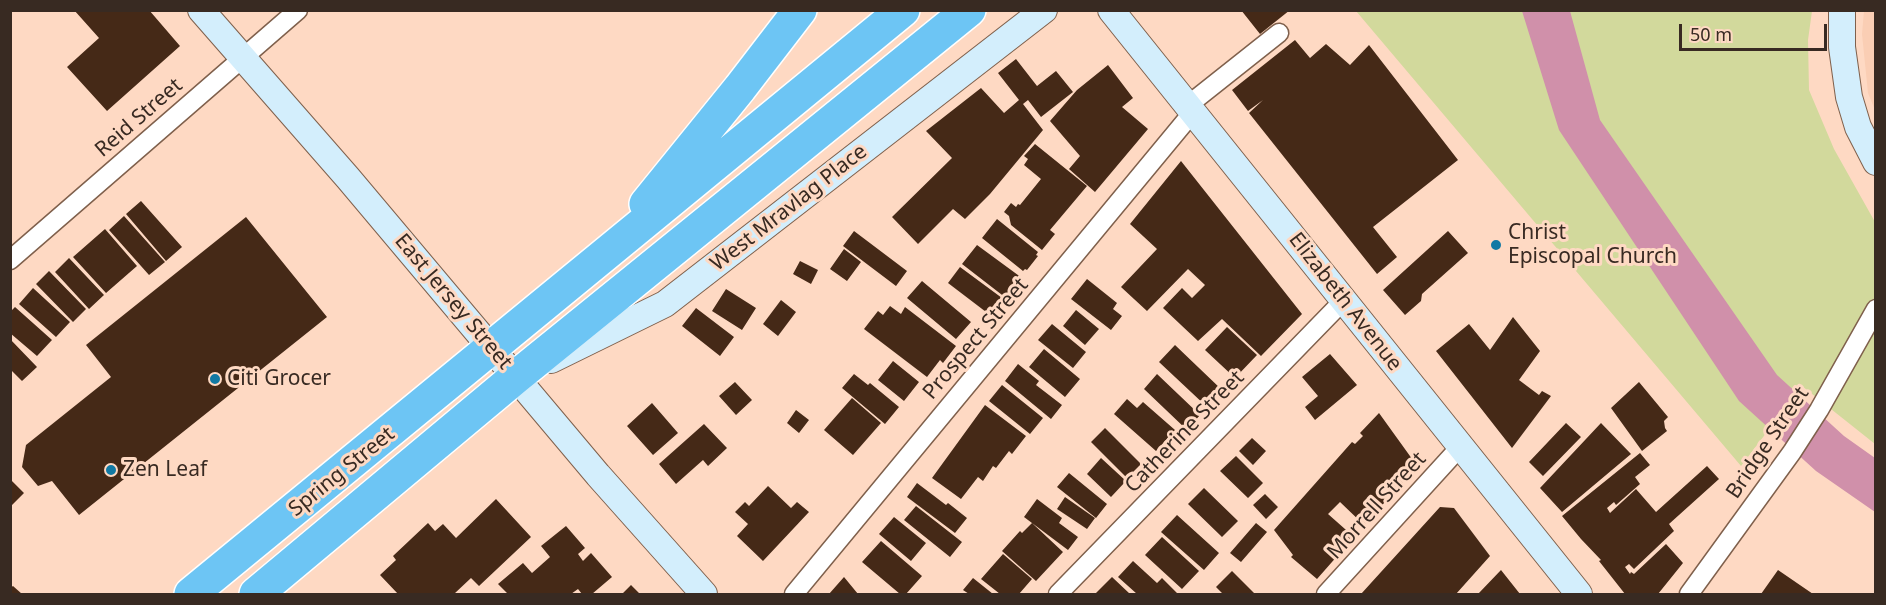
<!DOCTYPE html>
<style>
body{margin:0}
#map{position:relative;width:1886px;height:605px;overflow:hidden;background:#fed9c3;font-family:"Noto Sans",sans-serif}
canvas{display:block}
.frame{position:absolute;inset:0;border:12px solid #382a22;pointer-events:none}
.scale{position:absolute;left:1679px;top:24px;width:148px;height:27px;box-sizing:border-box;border:3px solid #382a22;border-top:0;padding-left:8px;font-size:18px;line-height:21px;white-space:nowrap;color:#382a22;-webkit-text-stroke:4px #fed9c3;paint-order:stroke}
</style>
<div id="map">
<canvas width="1886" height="605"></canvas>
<div class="frame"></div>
<div class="scale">50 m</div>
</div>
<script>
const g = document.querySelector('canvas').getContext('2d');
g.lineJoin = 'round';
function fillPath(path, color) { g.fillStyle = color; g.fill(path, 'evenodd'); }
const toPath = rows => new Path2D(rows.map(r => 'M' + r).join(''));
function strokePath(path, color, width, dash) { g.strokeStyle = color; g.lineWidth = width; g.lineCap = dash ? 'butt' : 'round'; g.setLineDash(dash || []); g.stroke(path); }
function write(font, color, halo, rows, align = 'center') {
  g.font = font + ' "Noto Sans",sans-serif'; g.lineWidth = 6; g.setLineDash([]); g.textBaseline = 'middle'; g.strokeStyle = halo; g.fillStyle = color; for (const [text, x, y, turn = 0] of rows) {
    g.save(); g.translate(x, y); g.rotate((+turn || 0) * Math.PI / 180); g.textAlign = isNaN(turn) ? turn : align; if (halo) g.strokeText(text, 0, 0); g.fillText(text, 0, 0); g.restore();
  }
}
fillPath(toPath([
 [1864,11,1875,11,1875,110,1868,93,1862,34]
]), '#faceb4');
fillPath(toPath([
 [1356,11,1812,11,1808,40,1809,90,1834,149,1875,222,1875,444,1802,386,1741,466]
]), '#d2d99c');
fillPath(toPath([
 [1522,11,1570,11,1600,120,1777,375,1844,436,1875,458,1875,512,1816,471,1739,401,1559,130]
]), '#d090aa');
fillPath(toPath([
 [74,10,149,10,180,46,107,111,67,67,99,38],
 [1241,10,1290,10,1260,34],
 [1295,40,1310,58,1326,44,1350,65,1369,45,1458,160,1373,227,1397,257,1377,274,1249,113,1263,100,1248,111,1232,90],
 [1016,59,1037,86,1056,71,1073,92,1041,117,1028,100,1023,104,1043,130,990,194,965,219,953,209,918,244,892,217,952,158,926,131,981,88,1004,113,1019,100,998,73],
 [1108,65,1133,98,1122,107,1148,129,1095,192,1069,169,1080,156,1050,121,1077,90],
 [1035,144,1087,186,1050,230,1055,234,1042,250,1011,225,1009,216,1004,212,1011,203,1016,207,1018,204,1020,205,1041,179,1024,165,1028,159,1024,156],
 [1181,161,1302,314,1261,356,1222,319,1198,341,1163,308,1182,288,1192,298,1205,285,1188,269,1147,311,1121,287,1157,249,1130,224],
 [141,201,182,247,166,261,126,214],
 [124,216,165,262,149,275,109,230],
 [246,217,327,317,79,515,52,481,38,486,22,467,26,445,111,377,86,345],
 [997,219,1038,252,1036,255,1038,256,1027,270,1025,269,1023,271,982,238],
 [105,229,137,266,106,293,73,257],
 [854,231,907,271,896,286,843,246],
 [1448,231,1468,253,1422,294,1421,301,1405,315,1383,290],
 [977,245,1022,278,1006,298,962,264],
 [844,249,861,262,847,281,830,269],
 [69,258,104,295,89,309,55,272],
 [800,261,818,270,811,284,793,274],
 [960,267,1002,298,990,315,948,283],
 [49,271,86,309,73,322,36,284],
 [1087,279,1117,303,1113,309,1122,316,1111,330,1071,299],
 [922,281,971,322,956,339,907,298],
 [33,288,70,322,56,337,19,304],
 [726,289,756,308,742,330,712,311],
 [781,300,796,312,778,336,763,324],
 [890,306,901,314,905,307,956,346,943,363,940,360,927,377,864,329,878,311,883,315],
 [15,307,52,340,37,356,10,333,10,312],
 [696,308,734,337,720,356,682,326],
 [1076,310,1099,329,1085,345,1063,326],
 [1513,317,1540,351,1519,380,1539,395,1542,391,1551,396,1512,448,1436,351,1469,324,1490,350],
 [1052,324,1086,352,1073,368,1038,340],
 [1227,327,1257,355,1235,378,1205,350],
 [10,339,37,367,22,381,10,369],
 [1175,345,1222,390,1207,407,1159,362],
 [1044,349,1080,379,1065,397,1029,367],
 [1330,354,1357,385,1315,420,1305,407,1318,396,1302,377],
 [893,361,919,382,904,401,878,380],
 [1018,364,1039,381,1036,385,1062,405,1051,419,1005,381],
 [854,374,868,385,870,383,899,407,885,424,842,388],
 [1157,374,1200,415,1187,430,1144,389],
 [735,382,752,400,736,415,719,396],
 [1639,382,1668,417,1664,421,1665,428,1667,431,1642,451,1611,408],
 [1002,385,1043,418,1030,434,989,401],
 [852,398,881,423,853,455,824,430],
 [1127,399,1137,408,1143,402,1175,430,1156,451,1114,414],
 [652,403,678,433,653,455,627,426],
 [985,405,1026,436,1012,454,1009,451,996,468,993,466,983,481,978,477,961,499,932,478],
 [796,410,809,420,799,433,787,423],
 [1379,413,1415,463,1415,469,1364,525,1340,502,1328,514,1354,537,1317,579,1291,557,1293,555,1274,530,1352,442,1355,444,1363,436,1360,433],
 [1566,423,1581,437,1543,476,1529,462],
 [1601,423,1631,454,1562,512,1540,488],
 [704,424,727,448,708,466,703,460,676,484,659,464],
 [1105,428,1141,464,1127,478,1091,442],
 [1252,438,1266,451,1253,465,1239,451],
 [1640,453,1650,465,1635,477,1640,484,1616,505,1614,502,1607,508,1610,513,1636,489,1656,512,1707,466,1719,479,1669,524,1674,531,1634,569,1629,564,1625,567,1630,574,1631,572,1634,574,1666,544,1683,563,1658,594,1625,594,1599,561,1601,560,1581,539,1562,516],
 [1236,456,1263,483,1248,498,1220,471],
 [1101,458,1126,481,1111,497,1087,474],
 [1069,473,1107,504,1096,518,1057,487],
 [10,479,24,493,10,507],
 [917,483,946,505,948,503,967,518,955,533,907,497],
 [768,486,791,508,797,502,809,512,763,561,737,536,748,524,735,512,745,502,749,506],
 [1204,488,1238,521,1222,537,1188,504],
 [1265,494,1278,507,1266,519,1253,505],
 [1065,497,1095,518,1087,529,1057,509],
 [496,499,531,537,479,586,471,578,454,594,398,594,380,575,396,560,393,556,428,523,435,531,443,524,456,538],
 [1037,499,1062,518,1059,523,1078,537,1068,550,1024,517],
 [916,506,962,542,950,557,904,520],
 [1440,507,1454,508,1490,556,1456,594,1361,594],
 [1177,515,1219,553,1204,570,1161,532],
 [894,517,926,543,911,561,879,534],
 [1032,523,1063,552,1036,581,1002,551,1020,531,1022,533],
 [1256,523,1267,532,1241,562,1230,553],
 [566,526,585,548,578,554,583,561,591,553,612,577,592,594,582,594,578,589,571,594,508,594,498,584,523,563,532,573,550,557,541,546],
 [1162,537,1199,571,1182,589,1145,555],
 [881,541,922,576,906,594,900,594,862,562],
 [1003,554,1032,579,1019,594,1000,594,981,579],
 [1133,561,1157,583,1162,578,1177,593,1175,594,1137,594,1118,577],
 [1501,570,1520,594,1478,594],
 [1778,570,1813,594,1761,594],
 [1232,571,1255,594,1223,594,1216,587],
 [844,577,858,594,829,594],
 [1112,577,1130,594,1098,594,1096,593],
 [973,578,993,594,969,594,963,590],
 [631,585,640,594,622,594],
 [13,586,22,594,10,594,10,588]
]), '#452917');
const street = toPath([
 [1187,106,1279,33],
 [10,260,298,10],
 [794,594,1193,112],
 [1058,594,1344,300],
 [1326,594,1460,447],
 [1689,594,1792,452,1819,410,1876,309]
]);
const secondary = toPath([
 [201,10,348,178,598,475,704,594],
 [1111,10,1579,594],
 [1842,10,1842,47,1849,97,1858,127,1876,162],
 [551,360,665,304,1044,10]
]);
const highway = toPath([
 [646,204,740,88,800,10],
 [191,594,903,10],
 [256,594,516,377,969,10]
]);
strokePath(street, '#7f604c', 21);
strokePath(secondary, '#7f604c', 28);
strokePath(highway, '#fff', 36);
strokePath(street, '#fff', 18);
strokePath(secondary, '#d3eefc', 26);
strokePath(highway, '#6dc5f4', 33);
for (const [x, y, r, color] of [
 [1496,245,6,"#1179a4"],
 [215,379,6,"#1179a4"],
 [111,470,6,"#1179a4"]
]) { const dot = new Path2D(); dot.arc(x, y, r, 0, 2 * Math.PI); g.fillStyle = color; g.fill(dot); strokePath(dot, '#fed9c3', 2); }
write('21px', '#382a22', '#fed9c3', [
 ["Reid Street",139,118,-41],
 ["West Mravlag Place",789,208,-38],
 ["East Jersey Street",453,302,50],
 ["Elizabeth Avenue",1345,302,52],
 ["Prospect Street",976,339,-50],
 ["Catherine Street",1185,432,-46],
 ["Bridge Street",1768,443,-56],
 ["Spring Street",342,472,-39],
 ["Morrell Street",1377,506,-48]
]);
write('21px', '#382a22', '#fed9c3', [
 ["Christ",1508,233],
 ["Episcopal Church",1508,257],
 ["Citi Grocer",227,379],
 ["Zen Leaf",123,470]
], 'left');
</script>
